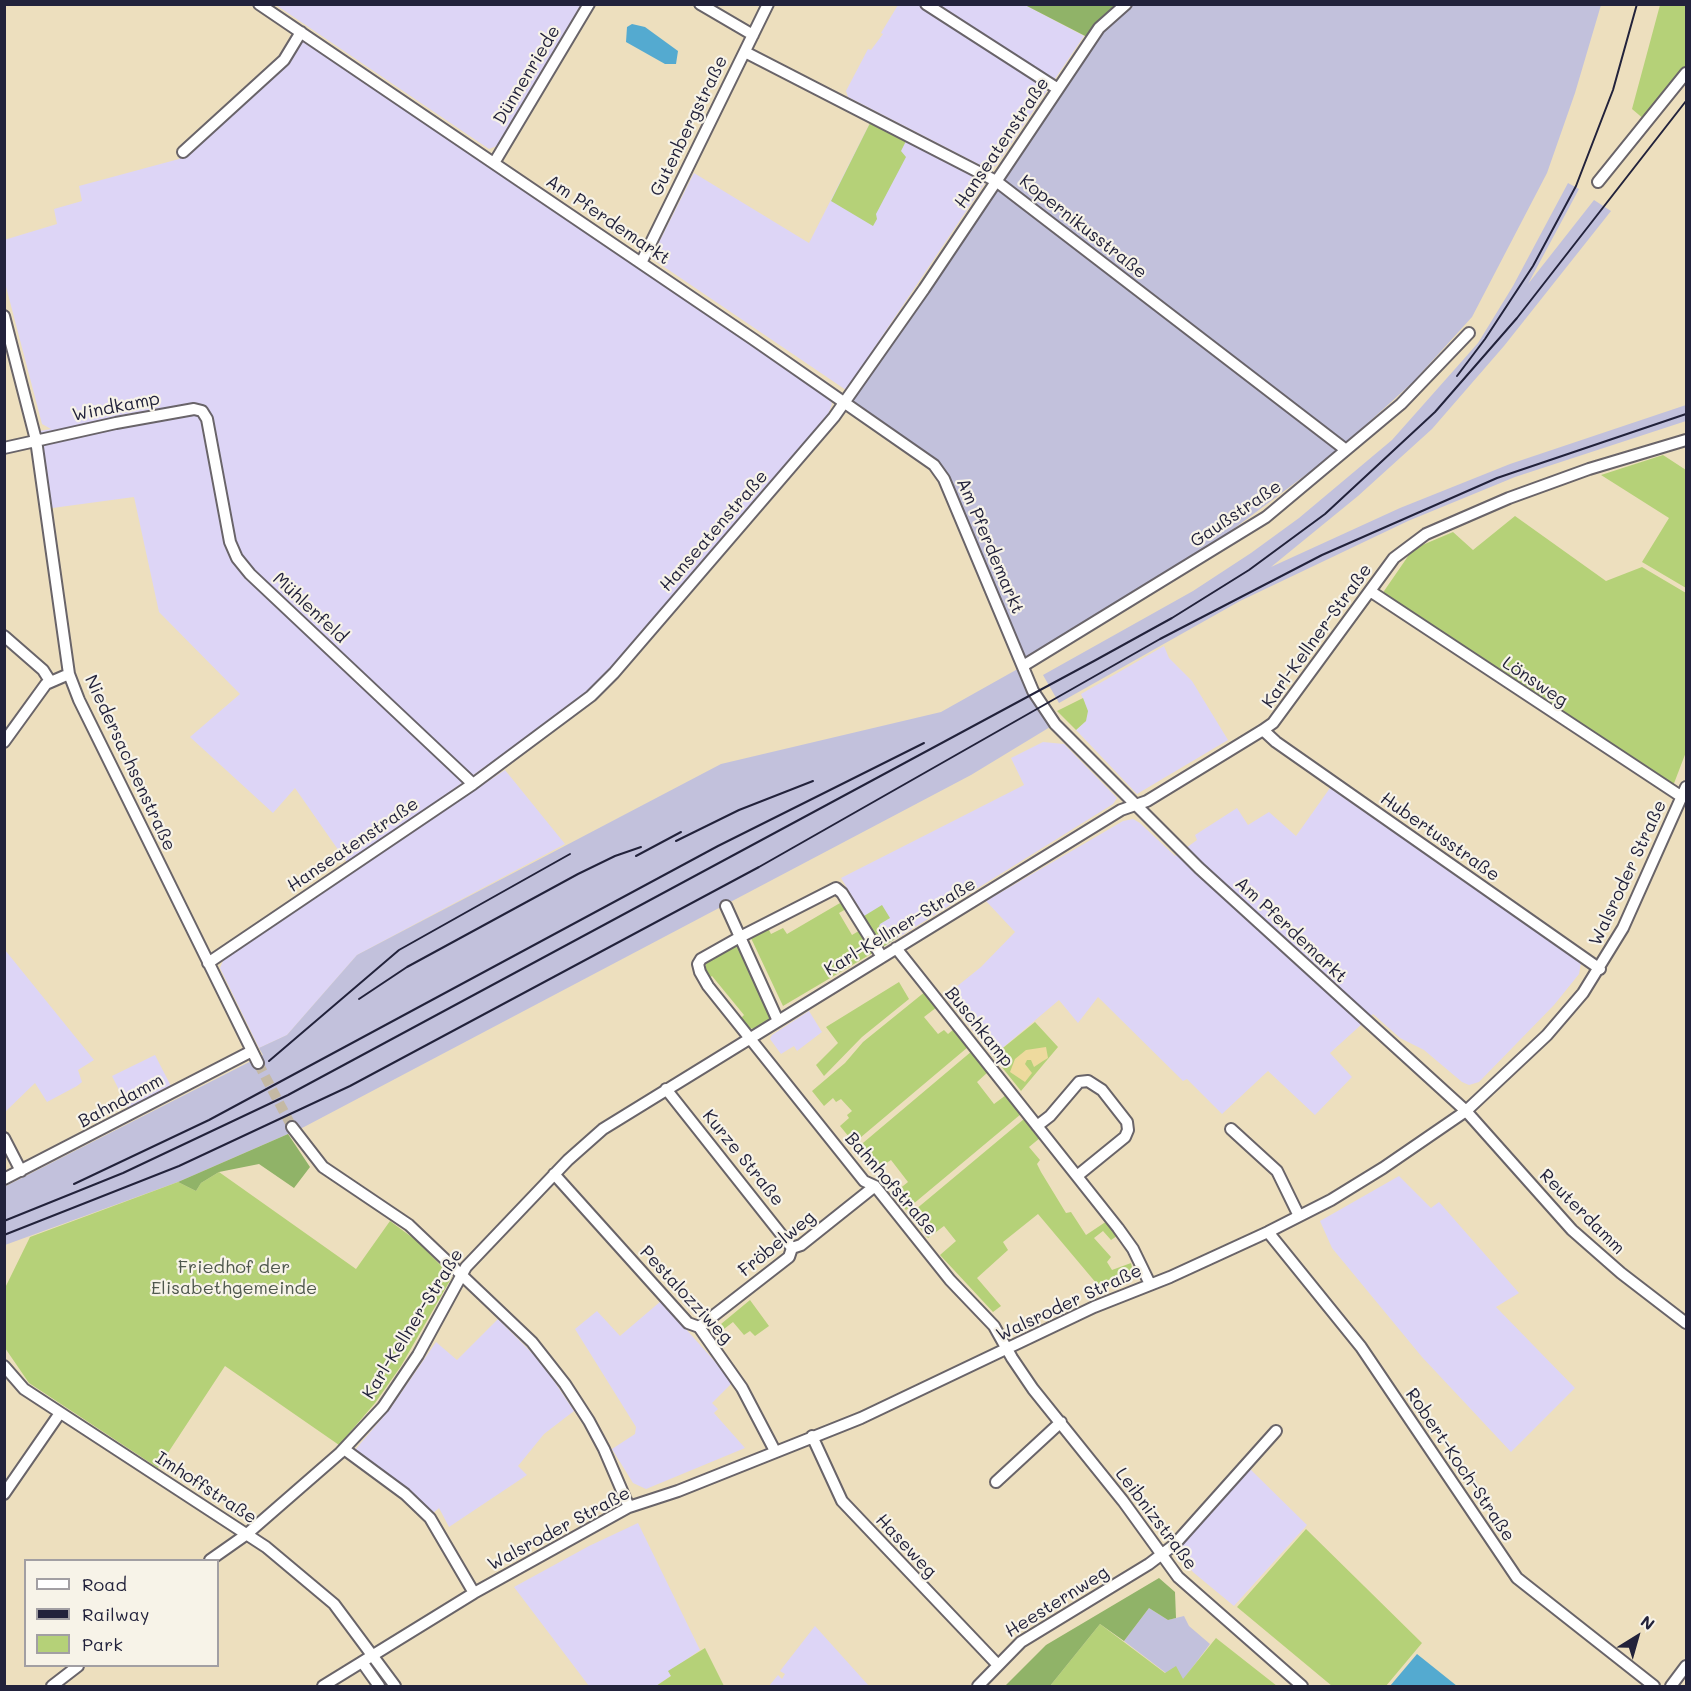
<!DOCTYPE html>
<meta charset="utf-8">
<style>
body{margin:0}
#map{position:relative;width:1691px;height:1691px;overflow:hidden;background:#eddfbe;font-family:Mali,sans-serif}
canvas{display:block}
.frame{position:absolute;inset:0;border:6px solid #22223b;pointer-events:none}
.legend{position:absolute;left:24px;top:1559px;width:195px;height:108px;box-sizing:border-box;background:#f7f3e8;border:2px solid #a29fa3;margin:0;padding:8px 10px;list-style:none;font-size:18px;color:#22223b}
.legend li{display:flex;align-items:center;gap:12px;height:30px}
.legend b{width:30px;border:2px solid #a29fa3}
.north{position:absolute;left:1607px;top:1607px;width:60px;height:60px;-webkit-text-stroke:4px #f7f3e8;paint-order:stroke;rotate:37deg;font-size:16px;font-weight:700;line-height:24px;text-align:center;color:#22223b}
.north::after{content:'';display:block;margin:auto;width:21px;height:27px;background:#22223b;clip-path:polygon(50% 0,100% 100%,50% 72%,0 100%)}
</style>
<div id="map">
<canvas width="1691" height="1691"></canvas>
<div class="frame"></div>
<ul class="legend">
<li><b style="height:8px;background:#fff"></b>Road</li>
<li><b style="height:8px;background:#22223b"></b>Railway</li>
<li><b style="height:16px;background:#b5d178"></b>Park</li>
</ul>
<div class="north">N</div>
</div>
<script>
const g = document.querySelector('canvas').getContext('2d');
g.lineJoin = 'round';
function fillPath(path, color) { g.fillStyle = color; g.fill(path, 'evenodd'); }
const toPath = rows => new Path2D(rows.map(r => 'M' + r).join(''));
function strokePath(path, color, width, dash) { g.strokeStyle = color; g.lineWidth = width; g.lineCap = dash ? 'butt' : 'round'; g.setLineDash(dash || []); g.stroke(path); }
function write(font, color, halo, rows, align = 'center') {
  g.font = font + ' Mali,sans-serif'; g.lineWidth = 4.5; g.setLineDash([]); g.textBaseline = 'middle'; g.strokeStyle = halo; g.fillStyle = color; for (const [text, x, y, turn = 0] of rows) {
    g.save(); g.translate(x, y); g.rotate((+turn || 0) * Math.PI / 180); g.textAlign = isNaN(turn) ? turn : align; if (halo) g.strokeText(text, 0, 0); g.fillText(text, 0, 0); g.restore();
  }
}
fillPath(toPath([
 [276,5,583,5,497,146,489,149],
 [898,5,1025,5,1084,36,996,166,986,168,848,97,846,91,868,49,871,50,883,34,881,33],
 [299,39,829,396,832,404,826,420,604,678,586,695,348,864,295,788,273,813,190,737,240,694,159,612,134,497,45,509,34,432,51,429,42,424,4,279,4,240,57,224,54,209,82,201,79,186,179,159],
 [870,123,985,183,846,390,651,258,694,173,809,243],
 [1164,646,1169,658,1192,681,1228,740,1137,794,1076,730,1086,721,1085,703,1081,694],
 [1043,742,1064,744,1117,798,1113,804,883,947,841,878,1024,785,1011,758],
 [505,770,565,844,357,955,287,1035,259,1048,220,968,225,956],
 [1330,788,1581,963,1579,974,1554,1005,1479,1082,1469,1085,1462,1082,1424,1050,1400,1038,1373,1014,1330,1053,1352,1077,1315,1115,1268,1071,1222,1114,1187,1079,1183,1081,1098,997,1078,1023,1059,1000,993,1056,945,996,981,967,1015,932,986,901,1123,821,1133,819,1140,823,1175,856,1197,840,1195,835,1237,808,1248,825,1269,812,1296,836],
 [5,950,94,1060,78,1070,82,1082,77,1086,47,1102,35,1083,5,1112],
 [809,1011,822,1032,797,1051,794,1046,781,1054,770,1039,772,1035],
 [155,1055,172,1088,129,1110,112,1076],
 [1399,1176,1431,1208,1439,1202,1519,1293,1496,1307,1575,1388,1511,1452,1422,1357,1332,1248,1320,1221],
 [661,1301,733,1382,712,1403,718,1409,714,1413,745,1448,646,1489,633,1483,612,1449,635,1434,636,1427,575,1329,597,1311,620,1336],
 [498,1319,542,1363,574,1411,544,1434,518,1466,527,1475,449,1527,439,1508,431,1515,354,1451,390,1409,436,1342,457,1360],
 [1250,1469,1307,1525,1234,1606,1194,1573,1175,1553],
 [638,1523,700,1650,669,1672,672,1675,656,1686,589,1686,514,1587,589,1546],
 [815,1626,869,1686,769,1686,778,1675,782,1679,785,1674,780,1671]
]), '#ddd5f6');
fillPath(toPath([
 [1126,5,1601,5,1575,93,1547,173,1472,317,1413,382,1335,453,1216,542,1023,665,1055,724,971,775,304,1127,178,1182,5,1245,4,1187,263,1055,259,1048,287,1035,357,955,721,764,941,712,1023,666,944,479,845,402,1091,39],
 [1568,183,1579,189,1528,284,1594,200,1611,211,1504,346,1432,429,1358,496,1271,567,1400,508,1510,464,1686,405,1686,421,1515,477,1408,521,1240,601,1059,703,1043,675,1193,591,1251,553,1299,518,1392,440,1478,343,1513,286],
 [1149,1608,1168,1620,1184,1616,1189,1626,1210,1644,1183,1680,1166,1673,1124,1641]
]), '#c2c1dc');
fillPath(toPath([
 [1660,5,1686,5,1686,67,1645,120,1632,109],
 [870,123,906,141,901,151,906,157,876,214,877,219,873,226,831,201],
 [1663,455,1686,470,1686,588,1642,562,1669,518,1601,475],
 [1515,516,1606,581,1642,567,1686,593,1686,752,1673,786,1382,594,1413,549,1453,532,1473,550],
 [1083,698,1088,711,1086,721,1076,730,1057,711],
 [840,903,846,909,839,913,852,935,862,929,876,951,783,1006,750,936,768,928,771,934,783,928,787,934],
 [882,905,890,918,880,924,877,931,884,938,894,931,898,937,883,947,864,916],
 [735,946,739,946,771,1019,756,1029,747,1028,740,1019,744,1015,712,976,708,979,705,973,706,962],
 [899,982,909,999,862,1037,824,1076,816,1065,838,1043,826,1027],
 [926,991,937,1007,924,1017,938,1034,944,1030,948,1034,954,1029,968,1047,854,1143,840,1126,849,1118,847,1115,852,1111,841,1099,836,1102,833,1098,824,1106,812,1091,845,1063,863,1042],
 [1035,1022,1058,1047,1021,1091,993,1056],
 [972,1051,988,1072,977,1082,994,1104,1006,1095,1021,1114,906,1210,893,1194,908,1182,891,1160,875,1171,857,1148],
 [1024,1119,1040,1138,1029,1147,1040,1160,1037,1164,1041,1172,1066,1213,1071,1212,1086,1235,1107,1221,1117,1236,1111,1240,1103,1231,1094,1238,1111,1257,1107,1262,1112,1270,1131,1263,1133,1272,1127,1278,1102,1290,1038,1214,1003,1242,1008,1250,977,1278,1001,1306,993,1312,940,1255,956,1241,944,1226,928,1238,909,1215],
 [219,1172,356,1269,390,1221,417,1241,452,1277,401,1366,375,1403,339,1445,225,1366,158,1468,29,1383,5,1348,4,1290,30,1237,178,1182,196,1191,201,1183],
 [750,1300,769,1326,755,1336,750,1331,744,1335,733,1322,724,1329,721,1324],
 [1306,1529,1422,1643,1386,1686,1332,1686,1237,1607],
 [1100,1624,1165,1673,1176,1666,1183,1679,1216,1638,1277,1686,1050,1686],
 [705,1648,724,1686,656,1686,671,1676,668,1671]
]), '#b5d178');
fillPath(toPath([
 [1025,5,1116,5,1089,38],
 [288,1134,310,1167,294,1188,259,1164,219,1172,201,1183,196,1191,178,1182],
 [1159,1578,1175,1592,1176,1618,1168,1620,1149,1608,1124,1641,1100,1624,1050,1686,1005,1686,1046,1645]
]), '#90b368');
fillPath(toPath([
 [1046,1047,1048,1058,1043,1061,1034,1067,1031,1060,1027,1060,1025,1064,1032,1073,1025,1082,1010,1072,1015,1059,1026,1050]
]), '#eeda9e');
fillPath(toPath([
 [632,24,645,27,678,51,676,64,665,64,626,42,627,27],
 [1417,1654,1457,1686,1390,1686]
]), '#54aad0');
strokePath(toPath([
 [258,1063,292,1127]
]), '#c4b9a4', 10, [10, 5]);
const minor = toPath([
 [259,4,753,339,934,465,944,479,1033,691,1055,724,1199,868,1466,1111,1572,1230,1621,1273,1686,1323],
 [700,4,753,35],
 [926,4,1058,89],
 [745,52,996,181,1346,450],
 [183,152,284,60,301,32],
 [494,163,589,4],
 [1598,182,1686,73],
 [641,263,768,4],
 [4,316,36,440,69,674,79,700,258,1063],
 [4,448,116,423,194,409,202,411,207,419,230,542,237,558,250,574,473,784],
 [1370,591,1682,797],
 [4,636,43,670,50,681],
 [1023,666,1266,517,1401,404,1469,333],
 [1263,730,1276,742,1600,969],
 [4,742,46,684,69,674],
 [726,906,740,937,836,888,842,893,882,957],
 [896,948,1118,1228,1133,1249,1150,1284],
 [208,963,473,784,591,696,614,673,834,417,924,289,1099,28,1126,4],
 [778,1021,740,937,701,959,698,964,700,972,708,986,864,1181,875,1186,950,1280,994,1326,1012,1358,1033,1389,1123,1501,1178,1577,1302,1686],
 [666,1089,792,1248],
 [1037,1126,1050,1116,1079,1082,1088,1081,1102,1090,1127,1122,1128,1130,1125,1137,1077,1176],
 [292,1127,323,1167,409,1225,532,1342,565,1384,589,1421,604,1449,629,1507],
 [1231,1129,1277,1171,1299,1216],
 [4,1138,21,1171],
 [554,1174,688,1323,699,1327,742,1388,775,1451],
 [4,1179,252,1051],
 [1268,1232,1361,1347,1517,1578,1654,1686],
 [699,1327,789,1257,792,1248,801,1245,875,1186],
 [4,1366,24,1389,266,1547,334,1604,395,1686],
 [812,1436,842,1501,997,1664],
 [344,1449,405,1494,430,1518,474,1593],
 [996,1482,1061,1422],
 [4,1494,60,1413],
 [210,1560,247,1534,340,1453,383,1407,418,1355,466,1267,568,1160,603,1129,1121,810,1147,801,1263,730,1273,723,1394,558,1426,534,1509,498,1589,469,1686,440],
 [362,1662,379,1686],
 [52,1686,78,1666],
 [323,1686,474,1593,629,1507,678,1491,861,1418,1094,1307,1170,1277,1268,1232,1331,1200,1383,1168,1466,1111,1547,1035,1583,993,1623,928,1686,787],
 [978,1686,1021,1642,1149,1564,1174,1545,1276,1431],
 [1671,1686,1686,1666]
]);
strokePath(minor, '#696469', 14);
strokePath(minor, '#fff', 10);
strokePath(toPath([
 [1457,376,1485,339,1533,266,1576,186,1613,90,1637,4],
 [676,841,739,810,813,781],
 [636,856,681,832],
 [359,999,407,967,578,874,615,856,641,847],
 [269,1061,399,950,570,854],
 [74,1184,209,1120,718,846,924,743],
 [4,1221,123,1173,288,1095,1094,661,1172,618,1249,570,1325,514,1435,412,1517,318,1686,101],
 [4,1235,179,1166,350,1086,759,867,1160,639,1322,555,1497,478,1686,414]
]), '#22223b', 2);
write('18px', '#22223b', '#f7f3e8', [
 ["Dünnenriede",527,75,-59],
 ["Gutenbergstraße",689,126,-64],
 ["Hanseatenstraße",1002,143,-56],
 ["Am Pferdemarkt",608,220,34],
 ["Kopernikusstraße",1083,227,38],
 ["Windkamp",116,407,-11],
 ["Gaußstraße",1236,514,-34],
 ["Hanseatenstraße",714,531,-49],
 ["Am Pferdemarkt",990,546,67],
 ["Mühlenfeld",310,608,43],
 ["Karl-Kellner-Straße",1317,636,-54],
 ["Lönsweg",1535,682,34],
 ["Niedersachsenstraße",130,763,65],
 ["Hubertusstraße",1440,837,35],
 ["Hanseatenstraße",353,845,-34],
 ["Walsroder Straße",1628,873,-65],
 ["Karl-Kellner-Straße",900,927,-31],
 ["Am Pferdemarkt",1291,930,43],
 ["Buschkamp",979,1027,51],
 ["Bahndamm",121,1101,-28],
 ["Kurze Straße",743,1158,51],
 ["Bahnhofstraße",891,1184,49],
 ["Reuterdamm",1582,1212,45],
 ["Fröbelweg",777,1244,-39],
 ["Pestalozziweg",686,1295,47],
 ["Walsroder Straße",1069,1303,-25],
 ["Karl-Kellner-Straße",413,1324,-58],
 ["Robert-Koch-Straße",1460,1465,56],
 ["Imhoffstraße",206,1488,33],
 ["Leibnizstraße",1156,1519,53],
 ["Walsroder Straße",559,1529,-28],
 ["Haseweg",906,1546,47],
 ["Heesternweg",1057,1602,-32]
]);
write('18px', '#4e574d', '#f7f3e8', [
 ["Friedhof der",234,1267],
 ["Elisabethgemeinde",234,1288]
]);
</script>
